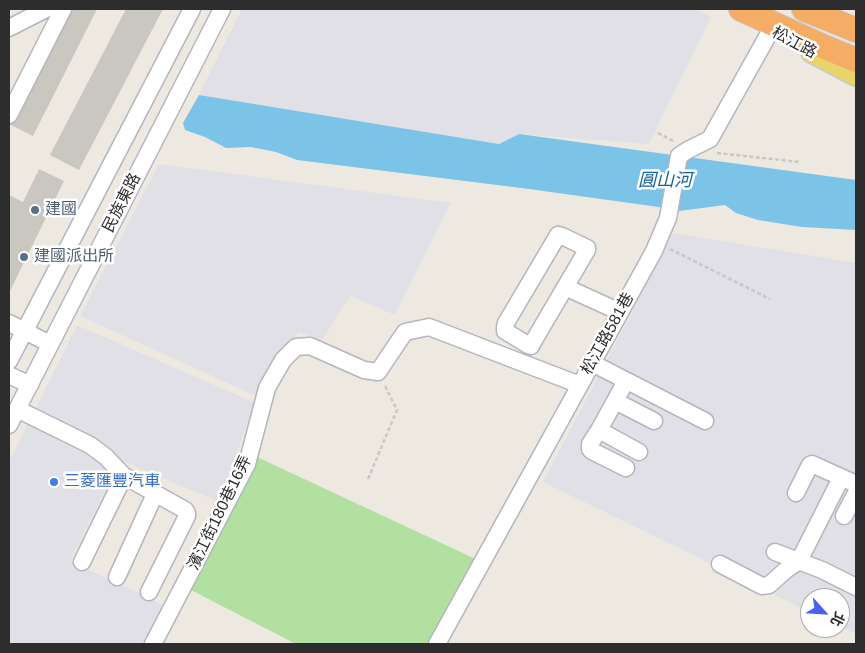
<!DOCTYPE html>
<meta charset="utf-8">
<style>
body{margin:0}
#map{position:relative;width:865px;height:653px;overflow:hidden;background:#ede9e1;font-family:Helvetica,"Noto Sans TC",sans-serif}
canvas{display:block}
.frame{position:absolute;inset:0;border:10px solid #2d2d2d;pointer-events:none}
.north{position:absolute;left:800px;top:588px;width:50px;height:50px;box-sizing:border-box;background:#fff;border:1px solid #ababab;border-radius:50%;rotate:116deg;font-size:14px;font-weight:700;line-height:20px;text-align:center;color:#2d2d2d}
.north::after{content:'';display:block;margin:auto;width:18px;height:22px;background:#4c5fef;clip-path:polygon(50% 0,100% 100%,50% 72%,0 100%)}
</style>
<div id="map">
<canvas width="865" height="653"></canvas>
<div class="frame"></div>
<div class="north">北</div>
</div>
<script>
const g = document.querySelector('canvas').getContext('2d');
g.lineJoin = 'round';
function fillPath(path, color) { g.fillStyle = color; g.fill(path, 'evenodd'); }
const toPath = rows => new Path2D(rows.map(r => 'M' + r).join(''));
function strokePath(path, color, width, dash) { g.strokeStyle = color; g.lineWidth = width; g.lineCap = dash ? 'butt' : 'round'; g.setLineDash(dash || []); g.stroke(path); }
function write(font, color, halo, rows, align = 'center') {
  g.font = font + ' Helvetica,"Noto Sans TC",sans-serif'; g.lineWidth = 5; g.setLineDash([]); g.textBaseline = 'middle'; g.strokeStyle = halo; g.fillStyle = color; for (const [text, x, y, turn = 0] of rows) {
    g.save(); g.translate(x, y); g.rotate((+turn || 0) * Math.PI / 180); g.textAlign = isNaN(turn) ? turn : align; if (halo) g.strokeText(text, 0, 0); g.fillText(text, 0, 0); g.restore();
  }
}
fillPath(toPath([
 [242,9,696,9,711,17,649,144,519,134,499,144,199,95],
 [159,164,451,203,395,315,350,296,322,340,298,332,256,396,80,316],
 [673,233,856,263,856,634,840,626,840,598,810,598,810,612,543,482],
 [77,325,255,403,219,502,121,460,70,561,166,606,148,644,9,644,9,462]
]), '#e2e0e7');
fillPath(toPath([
 [257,457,482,562,437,644,296,644,183,586]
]), '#b2e0a1');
fillPath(toPath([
 [199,95,499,144,519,134,856,180,856,230,802,227,758,220,736,213,725,205,679,211,673,209,529,189,297,160,276,152,251,147,226,148,205,137,185,130,183,123]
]), '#7bc4e8');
fillPath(toPath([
 [65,9,97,9,33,136,9,124,9,121],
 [126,9,163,9,79,170,50,155],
 [39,169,64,181,9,293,9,195,23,202]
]), '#c9c7bf');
const minor = toPath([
 [9,28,46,9],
 [9,115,63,9],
 [558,235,562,236,587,248,587,250,533,342,531,346,528,345,505,331,505,327,506,323,558,235],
 [565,287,620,312],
 [9,323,50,344],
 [9,361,192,9],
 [592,363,705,421],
 [9,375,30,385],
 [615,401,654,421],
 [17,409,90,445,106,457,124,476,185,510,187,513,187,516,149,592],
 [9,425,222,9],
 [599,430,639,452],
 [626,468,592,451,590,449,590,444,599,430,626,381],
 [796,493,810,465,812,464,856,484],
 [844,516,856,493],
 [775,552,822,570,856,587],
 [82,562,124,476],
 [720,564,762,586,769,585,787,569,799,561,841,478],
 [117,577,155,494],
 [153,644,247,464,267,388,283,360,296,347,310,346,364,370,378,372,405,332,429,327,580,385],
 [437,644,654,251,668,218,679,156,688,150,710,139,771,30]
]);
const major = toPath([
 [812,52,856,75]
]);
const highway = toPath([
 [741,9,822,46,856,60],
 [804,9,856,30]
]);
strokePath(minor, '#b4b5bf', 19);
strokePath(major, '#c8c8c8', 24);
strokePath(highway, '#c8c8c8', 26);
strokePath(toPath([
 [658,133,673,141],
 [717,153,800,162],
 [670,249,770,299],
 [368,479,397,410,384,384]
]), '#c8c8c8', 2.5, [4, 2.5]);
strokePath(minor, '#fff', 16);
strokePath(major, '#e9d46a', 21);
strokePath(highway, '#f5ac64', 24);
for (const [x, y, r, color] of [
 [35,210,5,"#5c6f8a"],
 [24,257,5,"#5c6f8a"],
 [54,482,5,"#3f7fe0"]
]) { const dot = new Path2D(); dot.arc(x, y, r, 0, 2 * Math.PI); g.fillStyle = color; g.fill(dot); strokePath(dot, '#fff', 2); }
write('16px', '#2d2d2d', '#fff', [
 ["松江路",794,43,28],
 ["民族東路",122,203,-63],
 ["松江路581巷",608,334,-61],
 ["濱江街180巷16弄",220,513,-64]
]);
write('16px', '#4e5e75', '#fff', [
 ["建國",45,210],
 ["建國派出所",34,257]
], 'left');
write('16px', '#366cbe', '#fff', [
 ["三菱匯豐汽車",64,482]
], 'left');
write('italic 18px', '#166398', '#fff', [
 ["圓山河",665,181]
]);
</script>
